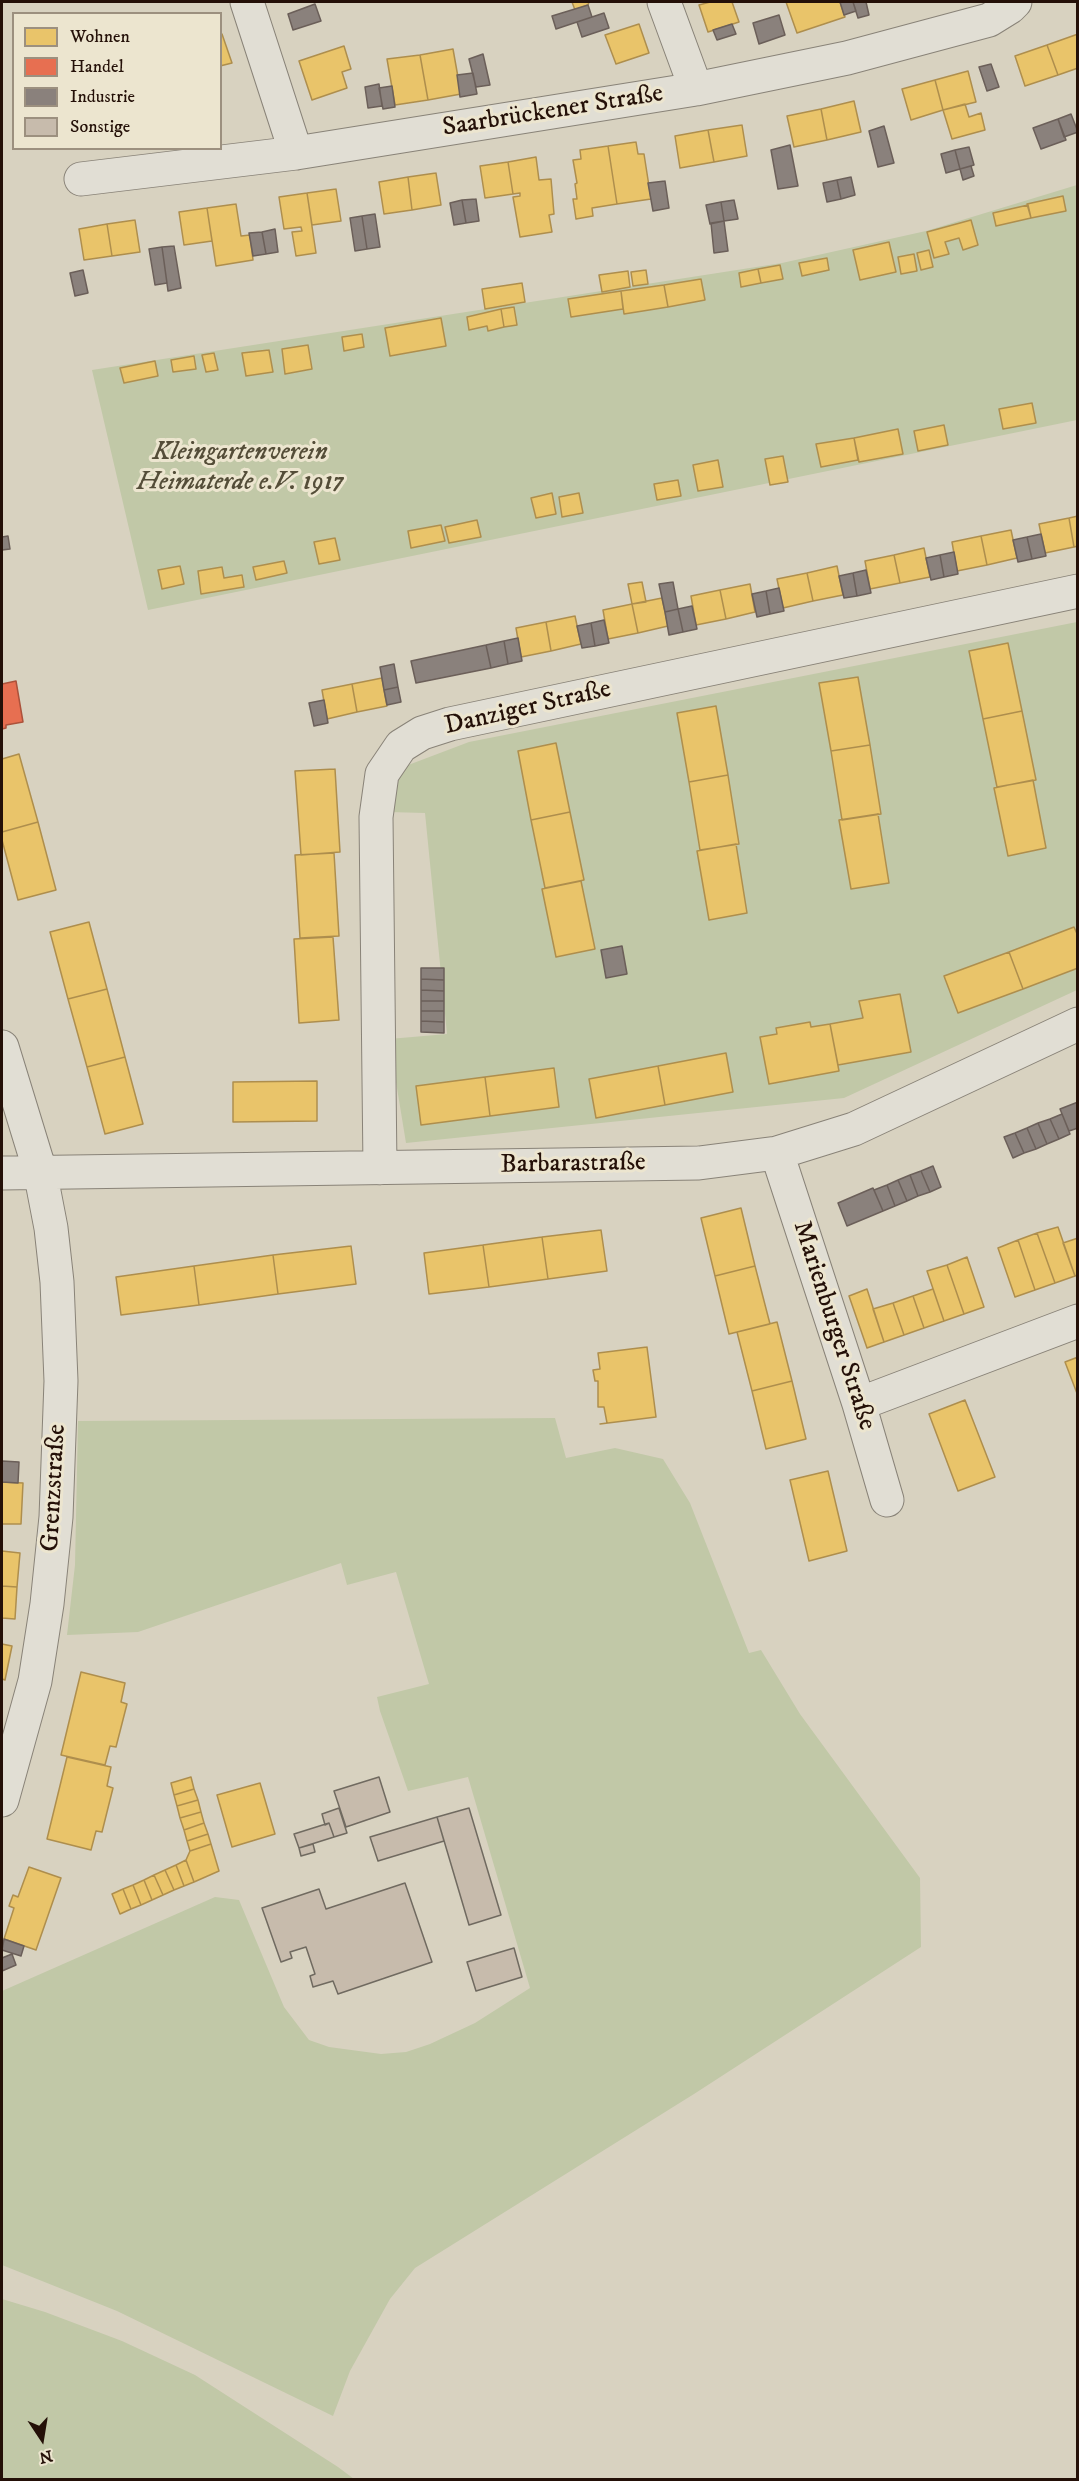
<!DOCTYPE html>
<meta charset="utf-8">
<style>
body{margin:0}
#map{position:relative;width:1079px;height:2481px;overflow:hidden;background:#d8d2c0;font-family:"IM FELL DW Pica",serif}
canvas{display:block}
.frame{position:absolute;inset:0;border:3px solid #241008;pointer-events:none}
.legend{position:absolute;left:12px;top:12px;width:210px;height:138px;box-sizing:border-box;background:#ece5cf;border:2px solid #9c907f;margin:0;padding:8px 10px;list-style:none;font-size:18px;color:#241008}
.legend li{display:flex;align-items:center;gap:12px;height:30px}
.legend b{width:30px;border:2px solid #9c907f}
.north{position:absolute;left:12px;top:2409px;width:60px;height:60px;-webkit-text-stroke:4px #ece5cf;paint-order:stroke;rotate:168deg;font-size:16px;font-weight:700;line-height:24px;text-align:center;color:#241008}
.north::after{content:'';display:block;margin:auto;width:21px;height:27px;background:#241008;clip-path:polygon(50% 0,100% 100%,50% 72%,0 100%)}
</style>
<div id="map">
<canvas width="1079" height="2481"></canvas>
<div class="frame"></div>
<ul class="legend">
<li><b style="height:16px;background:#e9c46a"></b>Wohnen</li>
<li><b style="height:16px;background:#e76f51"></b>Handel</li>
<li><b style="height:16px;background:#8a817c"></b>Industrie</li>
<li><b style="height:16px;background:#c7bbac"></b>Sonstige</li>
</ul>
<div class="north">N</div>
</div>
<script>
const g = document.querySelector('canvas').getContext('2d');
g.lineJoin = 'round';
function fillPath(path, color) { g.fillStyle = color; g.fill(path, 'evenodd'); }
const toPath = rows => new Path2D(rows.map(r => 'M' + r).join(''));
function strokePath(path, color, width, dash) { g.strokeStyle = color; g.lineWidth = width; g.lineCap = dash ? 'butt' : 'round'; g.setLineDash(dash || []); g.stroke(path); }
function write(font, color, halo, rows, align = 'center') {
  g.font = font + ' "IM FELL DW Pica",serif'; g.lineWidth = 6; g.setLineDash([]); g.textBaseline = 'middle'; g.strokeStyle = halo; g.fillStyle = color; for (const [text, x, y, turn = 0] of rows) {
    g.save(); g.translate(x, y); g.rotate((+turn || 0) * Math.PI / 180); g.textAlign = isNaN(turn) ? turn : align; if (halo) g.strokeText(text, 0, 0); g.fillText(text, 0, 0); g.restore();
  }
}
fillPath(toPath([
 [1077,185,1077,420,148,610,92,370,782,263,926,231],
 [1077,622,1077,990,844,1098,406,1143,389,1039,447,1034,425,813,388,812,403,767,469,742],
 [555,1418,566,1458,615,1448,663,1459,690,1503,749,1653,761,1650,800,1714,920,1878,921,1947,694,2094,415,2268,390,2299,350,2371,333,2416,117,2311,2,2265,2,1991,215,1897,239,1900,284,2007,309,2040,329,2047,381,2054,406,2052,430,2044,475,2023,530,1988,468,1777,408,1791,380,1711,377,1697,429,1684,396,1572,347,1585,341,1563,138,1632,67,1635,75,1565,78,1421],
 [2,2299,45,2312,122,2341,195,2375,338,2467,354,2479,2,2479]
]), '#c1c8a7');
const homes = toPath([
 [572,2,589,2,588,5,575,10,572,2],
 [710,2,732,2,739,22,708,32,699,5,710,2],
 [786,2,840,2,845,17,797,33,786,2],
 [639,24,649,53,616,64,605,35,639,24],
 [222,34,232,63,220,66,220,35,222,34],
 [1078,34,1078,68,1058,75,1047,45,1078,34],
 [1047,45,1058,75,1025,86,1015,56,1047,45],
 [344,46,351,69,342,72,347,88,312,100,299,61,344,46],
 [453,49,461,94,428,100,420,55,453,49],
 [420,55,428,100,395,105,387,59,420,55],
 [968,71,976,102,943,110,935,80,968,71],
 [935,80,943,110,911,120,902,89,935,80],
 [854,101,861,132,827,140,821,109,854,101],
 [965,104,969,117,981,113,985,130,952,139,943,110,965,104],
 [821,109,827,140,794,147,787,116,821,109],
 [742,125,747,156,714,162,708,130,742,125],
 [708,130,714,162,680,168,675,136,708,130],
 [636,142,638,154,644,154,651,199,617,204,608,146,636,142],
 [608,146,617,204,592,208,593,216,576,219,573,199,577,199,575,184,577,183,573,160,581,159,580,150,608,146],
 [536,157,539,180,551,179,554,214,549,215,552,232,520,237,513,197,520,196,520,193,513,194,508,162,536,157],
 [508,162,513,194,485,198,480,166,508,162],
 [436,173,441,205,412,210,408,177,436,173],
 [408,177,412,210,384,214,379,182,408,177],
 [336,189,341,221,312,225,307,193,336,189],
 [307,193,316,253,296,256,292,232,302,231,301,227,284,229,279,197,307,193],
 [1063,196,1066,211,1031,218,1027,204,1063,196],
 [236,204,241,236,250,235,253,260,216,266,207,208,236,204],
 [1028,205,1031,218,996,226,993,213,1028,205],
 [207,208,212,241,184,245,179,212,207,208],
 [135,220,140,252,112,256,107,224,135,220],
 [971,220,978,245,963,250,959,238,945,242,949,254,934,258,927,232,971,220],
 [107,224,112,256,84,260,79,229,107,224],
 [889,242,896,272,860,280,853,250,889,242],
 [929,250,933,267,921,270,917,253,929,250],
 [914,254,917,271,901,274,898,257,914,254],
 [827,258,829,270,802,276,799,263,827,258],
 [780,265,783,279,761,283,758,269,780,265],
 [758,269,761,283,741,287,739,273,758,269],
 [646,270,648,284,633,286,631,272,646,270],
 [628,271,630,287,602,292,599,275,628,271],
 [701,279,705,300,668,307,664,285,701,279],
 [522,283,525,302,485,309,482,289,522,283],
 [664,285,668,307,624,314,621,291,664,285],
 [621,291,623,309,571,317,568,299,621,291],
 [514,307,517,325,504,327,501,309,514,307],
 [501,309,504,327,488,331,487,326,469,330,467,317,501,309],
 [441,318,446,346,390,356,385,328,441,318],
 [362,334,364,347,344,351,342,337,362,334],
 [308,345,312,369,285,374,282,349,308,345],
 [269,350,273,372,246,376,242,353,269,350],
 [214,353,218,370,206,372,202,355,214,353],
 [194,356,196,369,173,372,171,360,194,356],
 [155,361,158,376,124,383,120,368,155,361],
 [1032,403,1036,423,1003,429,999,409,1032,403],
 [944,425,948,445,918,451,914,431,944,425],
 [898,429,903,454,859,462,854,438,898,429],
 [854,438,858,460,821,467,816,444,854,438],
 [783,456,788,482,770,485,765,459,783,456],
 [718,460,723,487,698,491,693,465,718,460],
 [678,480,681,496,657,500,654,484,678,480],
 [552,493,556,514,536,518,531,498,552,493],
 [579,493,583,513,562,517,559,497,579,493],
 [1078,516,1078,546,1074,547,1069,518,1078,516],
 [1069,518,1074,547,1045,553,1039,524,1069,518],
 [477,520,481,537,449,543,445,527,477,520],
 [441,525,445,541,411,548,408,531,441,525],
 [1011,530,1017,558,987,565,981,536,1011,530],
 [981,536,987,565,957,571,952,542,981,536],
 [335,538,340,560,319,564,314,542,335,538],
 [924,548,930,577,900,583,894,555,924,548],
 [894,555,900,583,870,589,865,561,894,555],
 [284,561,287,573,256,580,253,567,284,561],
 [180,566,184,584,162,589,158,570,180,566],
 [837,566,843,595,813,601,807,573,837,566],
 [222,567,224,578,242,575,244,587,201,594,198,571,222,567],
 [807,573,813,601,783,608,777,579,807,573],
 [642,582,646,602,632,604,628,584,642,582],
 [750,584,755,612,726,619,720,590,750,584],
 [720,590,726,619,696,625,691,596,720,590],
 [662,598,668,626,638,633,632,604,662,598],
 [632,604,638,633,608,639,603,610,632,604],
 [575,616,581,644,551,651,546,622,575,616],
 [546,622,551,651,521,657,516,628,546,622],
 [1008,643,1022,711,983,719,969,651,1008,643],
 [858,677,870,745,831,751,819,683,858,677],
 [382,678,387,706,357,712,352,684,382,678],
 [352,684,357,712,327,719,322,690,352,684],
 [716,706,728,775,689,782,677,713,716,706],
 [1022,711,1036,780,997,787,983,719,1022,711],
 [556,743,570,812,531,820,518,751,556,743],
 [870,745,881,814,842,820,831,751,870,745],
 [19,754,38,822,2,832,2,759,19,754],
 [335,769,340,852,301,855,295,771,335,769],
 [728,775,739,844,700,850,689,782,728,775],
 [1033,780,1046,848,1008,856,994,788,1033,780],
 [570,812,584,880,545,888,531,820,570,812],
 [878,814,889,883,851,889,839,820,878,814],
 [38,822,56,890,18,900,2,840,2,832,38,822],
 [736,844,747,913,709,920,697,851,736,844],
 [334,853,339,936,300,938,295,855,334,853],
 [581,881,595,949,556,957,542,889,581,881],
 [89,922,107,989,68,999,50,932,89,922],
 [1074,927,1078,936,1078,968,1023,989,1009,952,1074,927],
 [333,937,339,1020,299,1023,294,939,333,937],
 [1009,952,1023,989,958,1013,944,976,1009,952],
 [107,989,125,1057,87,1067,68,999,107,989],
 [900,994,911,1052,838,1065,830,1024,863,1018,859,1001,900,994],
 [810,1022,811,1027,830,1024,839,1071,769,1084,760,1037,777,1034,776,1028,810,1022],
 [726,1053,733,1092,665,1105,658,1066,726,1053],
 [125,1057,143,1124,105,1134,87,1067,125,1057],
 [658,1066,665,1105,596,1118,589,1079,658,1066],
 [554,1068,559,1107,490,1116,485,1077,554,1068],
 [485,1077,490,1116,421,1125,416,1086,485,1077],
 [317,1081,317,1121,233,1122,233,1082,317,1081],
 [741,1208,755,1266,715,1276,701,1218,741,1208],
 [1058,1227,1075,1276,1055,1283,1037,1233,1058,1227],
 [601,1230,607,1271,548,1279,542,1237,601,1230],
 [1037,1233,1055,1283,1035,1290,1018,1240,1037,1233],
 [542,1237,548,1279,489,1287,483,1245,542,1237],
 [1078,1238,1078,1275,1075,1276,1063,1243,1078,1238],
 [1018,1240,1035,1290,1015,1297,998,1248,1018,1240],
 [483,1245,489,1287,429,1294,424,1253,483,1245],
 [351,1246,356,1284,278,1294,273,1255,351,1246],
 [273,1255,278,1294,199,1305,194,1266,273,1255],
 [967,1257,984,1307,964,1314,947,1265,967,1257],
 [947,1265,964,1314,944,1321,927,1271,947,1265],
 [194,1266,199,1305,121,1315,116,1277,194,1266],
 [755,1266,770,1324,729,1334,715,1276,755,1266],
 [867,1289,884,1342,867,1348,849,1296,867,1289],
 [933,1289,944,1321,924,1328,913,1296,933,1289],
 [913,1296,924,1328,904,1335,893,1303,913,1296],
 [893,1303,904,1335,884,1342,873,1309,893,1303],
 [777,1322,792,1381,752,1391,737,1332,777,1322],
 [647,1347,656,1417,600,1424,607,1423,604,1407,598,1407,598,1381,595,1381,593,1370,600,1369,598,1353,647,1347],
 [1078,1357,1078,1396,1065,1362,1078,1357],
 [792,1381,806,1439,766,1449,752,1391,792,1381],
 [965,1400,995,1477,958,1491,929,1414,965,1400],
 [828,1471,847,1551,809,1561,790,1480,828,1471],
 [2,1482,23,1483,21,1524,2,1524,2,1482],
 [2,1551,20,1553,17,1587,2,1586,2,1551],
 [2,1586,17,1587,15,1619,2,1618,2,1586],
 [2,1644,12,1646,5,1680,2,1679,2,1644],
 [81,1672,125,1683,121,1702,127,1704,116,1747,110,1746,105,1765,61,1755,81,1672],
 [67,1757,111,1767,107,1786,113,1788,102,1832,96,1831,91,1850,47,1839,67,1757],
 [191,1777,194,1789,174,1795,171,1783,191,1777],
 [260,1783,275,1834,232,1847,217,1795,260,1783],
 [194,1789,198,1800,177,1806,174,1795,194,1789],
 [198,1800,201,1812,180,1818,177,1806,198,1800],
 [201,1812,204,1823,184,1830,180,1818,201,1812],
 [204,1823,208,1834,187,1841,184,1830,204,1823],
 [208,1834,211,1844,190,1851,187,1841,208,1834],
 [211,1844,219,1871,194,1882,186,1860,190,1851,211,1844],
 [186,1860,194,1882,184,1886,176,1865,186,1860],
 [176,1865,184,1886,174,1890,165,1870,176,1865],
 [29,1867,61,1878,36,1950,4,1939,14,1908,9,1906,13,1895,18,1897,29,1867],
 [165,1870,174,1890,163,1895,154,1875,165,1870],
 [154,1875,163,1895,152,1900,144,1880,154,1875],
 [144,1880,152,1900,141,1905,133,1885,144,1880],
 [133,1885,141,1905,131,1909,123,1889,133,1885],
 [123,1889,131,1909,120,1914,112,1894,123,1889]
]);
fillPath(homes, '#e9c46a');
strokePath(homes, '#ae8e4d', 1.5);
const shops = toPath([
 [16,681,23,722,6,725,6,728,2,729,2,684,16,681]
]);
fillPath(shops, '#e76f51');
strokePath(shops, '#ac523b', 1.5);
const industry = toPath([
 [840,2,853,2,856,11,844,15,840,2],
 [853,2,866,2,869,15,858,18,853,2],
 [315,4,321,21,293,30,288,14,315,4],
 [588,5,592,17,556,29,552,16,588,5],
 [604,13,609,28,582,37,577,22,604,13],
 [779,15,785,35,759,44,753,23,779,15],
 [732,24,736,34,717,40,713,30,732,24],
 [483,54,490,85,476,87,469,59,483,54],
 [991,64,999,87,987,91,979,67,991,64],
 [473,73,477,94,460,97,457,75,473,73],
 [379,84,382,106,368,108,365,87,379,84],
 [392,86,395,107,383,109,379,88,392,86],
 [1071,114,1078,132,1064,137,1058,119,1071,114],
 [1058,119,1066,140,1041,149,1033,128,1058,119],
 [884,126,894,163,878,167,869,131,884,126],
 [790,145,798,186,778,189,771,150,790,145],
 [969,147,974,165,960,169,955,150,969,147],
 [955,150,960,169,946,173,941,154,955,150],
 [971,166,974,176,963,180,960,169,971,166],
 [851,177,855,195,841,199,837,180,851,177],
 [837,180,841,199,827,202,823,183,837,180],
 [665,181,669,208,653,211,648,183,665,181],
 [476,199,479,221,466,223,462,200,476,199],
 [462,200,466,223,454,225,450,203,462,200],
 [734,200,738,219,724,221,721,202,734,200],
 [721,202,724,221,710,224,706,205,721,202],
 [375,214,380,247,367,249,362,216,375,214],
 [362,216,367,249,355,251,350,218,362,216],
 [724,221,728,251,714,253,711,223,724,221],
 [275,229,278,252,266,254,262,232,275,229],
 [262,232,266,254,253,256,249,233,262,232],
 [174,246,181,288,168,291,162,247,174,246],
 [162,247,167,283,155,285,149,249,162,247],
 [83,270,88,293,75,296,70,273,83,270],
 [1041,534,1046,556,1032,559,1027,537,1041,534],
 [8,536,10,549,2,550,2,537,8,536],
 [1027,537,1032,559,1018,562,1013,540,1027,537],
 [954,552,958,574,944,577,940,555,954,552],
 [940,555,944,577,931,580,926,558,940,555],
 [866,570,871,593,857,596,853,573,866,570],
 [853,573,857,596,844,598,839,576,853,573],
 [673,582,678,609,665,612,659,584,673,582],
 [779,588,784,611,770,614,766,591,779,588],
 [766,591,770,614,757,617,752,594,766,591],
 [692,606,697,629,683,632,678,609,692,606],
 [678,609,683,632,669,635,665,612,678,609],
 [604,620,609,643,595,646,591,623,604,620],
 [591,623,595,646,582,648,577,626,591,623],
 [518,638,522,661,508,664,504,641,518,638],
 [504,641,508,664,491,668,486,645,504,641],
 [486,645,491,668,416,683,411,661,486,645],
 [394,664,398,687,384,690,380,667,394,664],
 [398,687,401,702,387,705,384,690,398,687],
 [324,700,328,723,314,726,309,703,324,700],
 [622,946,627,974,606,978,601,950,622,946],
 [421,968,444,968,444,980,421,979,421,968],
 [421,979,444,980,444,991,421,990,421,979],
 [421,990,444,991,444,1001,421,1001,421,990],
 [421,1001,444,1001,444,1011,421,1011,421,1001],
 [421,1011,444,1011,444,1022,421,1021,421,1011],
 [421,1021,444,1022,444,1033,421,1032,421,1021],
 [1078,1102,1078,1128,1069,1131,1060,1109,1078,1102],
 [1062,1114,1070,1134,1059,1139,1050,1119,1062,1114],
 [1050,1119,1059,1139,1047,1144,1038,1123,1050,1119],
 [1038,1123,1047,1144,1036,1149,1027,1128,1038,1123],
 [1027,1128,1036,1149,1024,1153,1015,1133,1027,1128],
 [1015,1133,1024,1153,1013,1158,1004,1137,1015,1133],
 [933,1166,941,1187,930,1192,921,1171,933,1166],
 [921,1171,930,1192,918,1196,910,1175,921,1171],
 [910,1175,918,1196,907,1201,898,1180,910,1175],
 [898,1180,907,1201,895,1206,887,1185,898,1180],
 [887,1185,895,1206,883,1211,874,1190,887,1185],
 [873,1188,883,1211,847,1226,838,1203,873,1188],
 [2,1461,19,1462,18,1483,2,1482,2,1461],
 [4,1939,24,1946,21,1956,2,1950,4,1939],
 [12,1954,16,1965,2,1971,2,1958,12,1954]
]);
fillPath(industry, '#8a817c');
strokePath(industry, '#6b5f59', 1.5);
const building = toPath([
 [379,1777,390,1812,346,1827,334,1791,379,1777],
 [339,1808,347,1833,334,1837,329,1823,325,1825,322,1814,339,1808],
 [469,1808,501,1915,469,1925,437,1817,469,1808],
 [437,1817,444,1841,378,1861,370,1837,437,1817],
 [329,1823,334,1837,299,1848,294,1834,329,1823],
 [313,1844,315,1852,301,1856,299,1848,313,1844],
 [405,1883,432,1962,338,1994,333,1981,313,1987,310,1976,315,1974,306,1947,290,1952,292,1958,281,1962,262,1908,319,1889,326,1909,405,1883],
 [514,1948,522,1977,476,1991,467,1962,514,1948]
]);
fillPath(building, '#c7bbac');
strokePath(building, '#706a60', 1.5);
const minor = toPath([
 [247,2,296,153],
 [664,2,696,89],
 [81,179,296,153,696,89,847,58,989,20,1010,7,1015,2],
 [2,1047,40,1171,51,1228,57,1282,61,1381,56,1517,47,1604,35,1681,2,1800],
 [777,1153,859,1404,887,1500],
 [380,1168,376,817,382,774,401,746,422,733,450,724,1078,591],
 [2,1173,699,1163,777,1153,854,1129,1078,1024],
 [859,1404,1078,1321]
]);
strokePath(minor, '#898378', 35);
strokePath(minor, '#e1ded4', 33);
write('26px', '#241008', '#ece5cf', [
 ["Saarbrückener Straße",553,112,-9],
 ["Danziger Straße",528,709,-13],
 ["Barbarastraße",573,1165,-1],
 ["Marienburger Straße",833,1326,72],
 ["Grenzstraße",55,1488,-87]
]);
write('italic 26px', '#544d38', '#ece5cf', [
 ["Kleingartenverein",240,454],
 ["Heimaterde e.V. 1917",240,484]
]);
</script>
